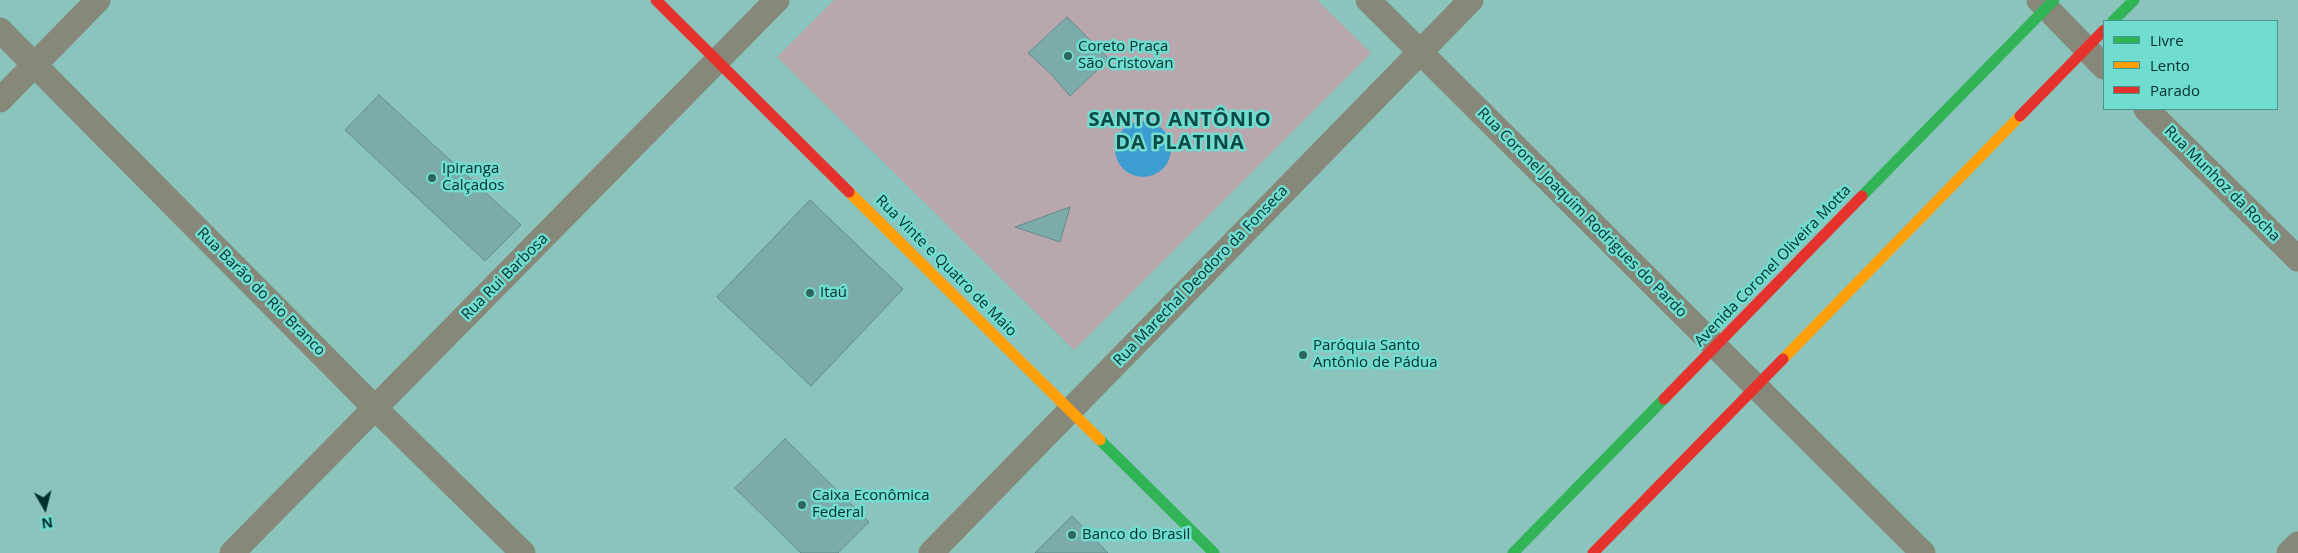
<!DOCTYPE html>
<meta charset="utf-8">
<style>
body{margin:0}
#map{position:relative;width:2298px;height:553px;overflow:hidden;background:#8ac4bd;font-family:"Open Sans",sans-serif}
canvas{display:block}
.legend{position:absolute;left:2103px;top:20px;width:175px;height:90px;box-sizing:border-box;background:#71dcd0;border:1px solid #44978e;margin:0;padding:6px 9px;list-style:none;font-size:15px;color:#00302c}
.legend li{display:flex;align-items:center;gap:10px;height:25px}
.legend b{width:25px;border:1px solid #44978e}
.north{position:absolute;left:20px;top:483px;width:50px;height:50px;-webkit-text-stroke:4px #71dcd0;paint-order:stroke;rotate:172deg;font-size:14px;font-weight:700;line-height:20px;text-align:center;color:#00302c}
.north::after{content:'';display:block;margin:auto;width:18px;height:22px;background:#00302c;clip-path:polygon(50% 0,100% 100%,50% 72%,0 100%)}
</style>
<div id="map">
<canvas width="2298" height="553"></canvas>
<ul class="legend">
<li><b style="height:6px;background:#30b455"></b>Livre</li>
<li><b style="height:6px;background:#ff9f0a"></b>Lento</li>
<li><b style="height:6px;background:#e5322d"></b>Parado</li>
</ul>
<div class="north">N</div>
</div>
<script>
const g = document.querySelector('canvas').getContext('2d');
g.lineJoin = 'round';
function fillPath(path, color) { g.fillStyle = color; g.fill(path, 'evenodd'); }
const toPath = rows => new Path2D(rows.map(r => 'M' + r).join(''));
function strokePath(path, color, width, dash) { g.strokeStyle = color; g.lineWidth = width; g.lineCap = dash ? 'butt' : 'round'; g.setLineDash(dash || []); g.stroke(path); }
function write(font, color, halo, rows, align = 'center') {
  g.font = font + ' "Open Sans",sans-serif'; g.lineWidth = 5; g.setLineDash([]); g.textBaseline = 'middle'; g.strokeStyle = halo; g.fillStyle = color; for (const [text, x, y, turn = 0] of rows) {
    g.save(); g.translate(x, y); g.rotate((+turn || 0) * Math.PI / 180); g.textAlign = isNaN(turn) ? turn : align; if (halo) g.strokeText(text, 0, 0); g.fillText(text, 0, 0); g.restore();
  }
}
fillPath(toPath([
 [834,0,1317,0,1371,53,1074,350,777,57]
]), '#b8a7ad');
fillPath(toPath([
 '1115 149a28 28 0 1 1 56 0a28 28 0 1 1-56 0Z'
]), '#3d9dd1');
const building = toPath([
 [1067,17,1109,59,1070,96,1051,74,1028,53,1067,17],
 [379,95,521,225,485,261,345,130,379,95],
 [810,200,903,289,811,386,717,297,810,200],
 [1070,207,1060,242,1015,227,1070,207],
 [785,439,869,522,838,553,801,553,735,488,785,439],
 [1072,516,1108,553,1035,553,1072,516]
]);
fillPath(building, '#7cabaa');
strokePath(building, '#618c8b', 1);
strokePath(toPath([
 [1368,0,1923,553],
 [2039,0,2104,67],
 [0,30,375,408,523,553],
 [0,100,98,0],
 [2146,109,2298,259],
 [232,553,777,0],
 [931,553,1471,0],
 [2289,553,2298,544]
]), '#868879', 25);
strokePath(toPath([
 [2113,21,2134,0],
 [1862,196,2054,0],
 [1100,440,1214,553],
 [1513,553,1664,399]
]), '#30b455', 11);
strokePath(toPath([
 [849,192,1100,440],
 [1783,359,2020,116]
]), '#ff9f0a', 11);
strokePath(toPath([
 [656,0,849,192],
 [2020,116,2104,30],
 [1664,399,1862,196],
 [1593,553,1783,359]
]), '#e5322d', 11);
for (const [x, y, r, color] of [
 [1068,56,5,"#30645f"],
 [432,178,5,"#30645f"],
 [810,293,5,"#30645f"],
 [1303,355,5,"#30645f"],
 [802,505,5,"#30645f"],
 [1072,535,5,"#30645f"]
]) { const dot = new Path2D(); dot.arc(x, y, r, 0, 2 * Math.PI); g.fillStyle = color; g.fill(dot); strokePath(dot, '#71dcd0', 2); }
write('15px', '#00302c', '#71dcd0', [
 ["Coreto Praça",1078,47],
 ["São Cristovan",1078,64],
 ["Ipiranga",442,169],
 ["Calçados",442,186],
 ["Itaú",820,293],
 ["Paróquia Santo",1313,346],
 ["Antônio de Pádua",1313,363],
 ["Caixa Econômica",812,496],
 ["Federal",812,513],
 ["Banco do Brasil",1082,535]
], 'left');
write('15px', '#00302c', '#71dcd0', [
 ["Rua Munhoz da Rocha",2222,184,45],
 ["Rua Coronel Joaquim Rodrigues do Pardo",1582,213,45],
 ["Rua Vinte e Quatro de Maio",946,266,45],
 ["Avenida Coronel Oliveira Motta",1773,266,-46],
 ["Rua Marechal Deodoro da Fonseca",1201,276,-46],
 ["Rua Rui Barbosa",505,277,-45],
 ["Rua Barão do Rio Branco",261,292,45]
]);
g.letterSpacing = '1px';
write('bold 20px', '#0c4b45', '#71dcd0', [
 ["SANTO ANTÔNIO",1180,120],
 ["DA PLATINA",1180,143]
]);
g.letterSpacing = '0px';
</script>
